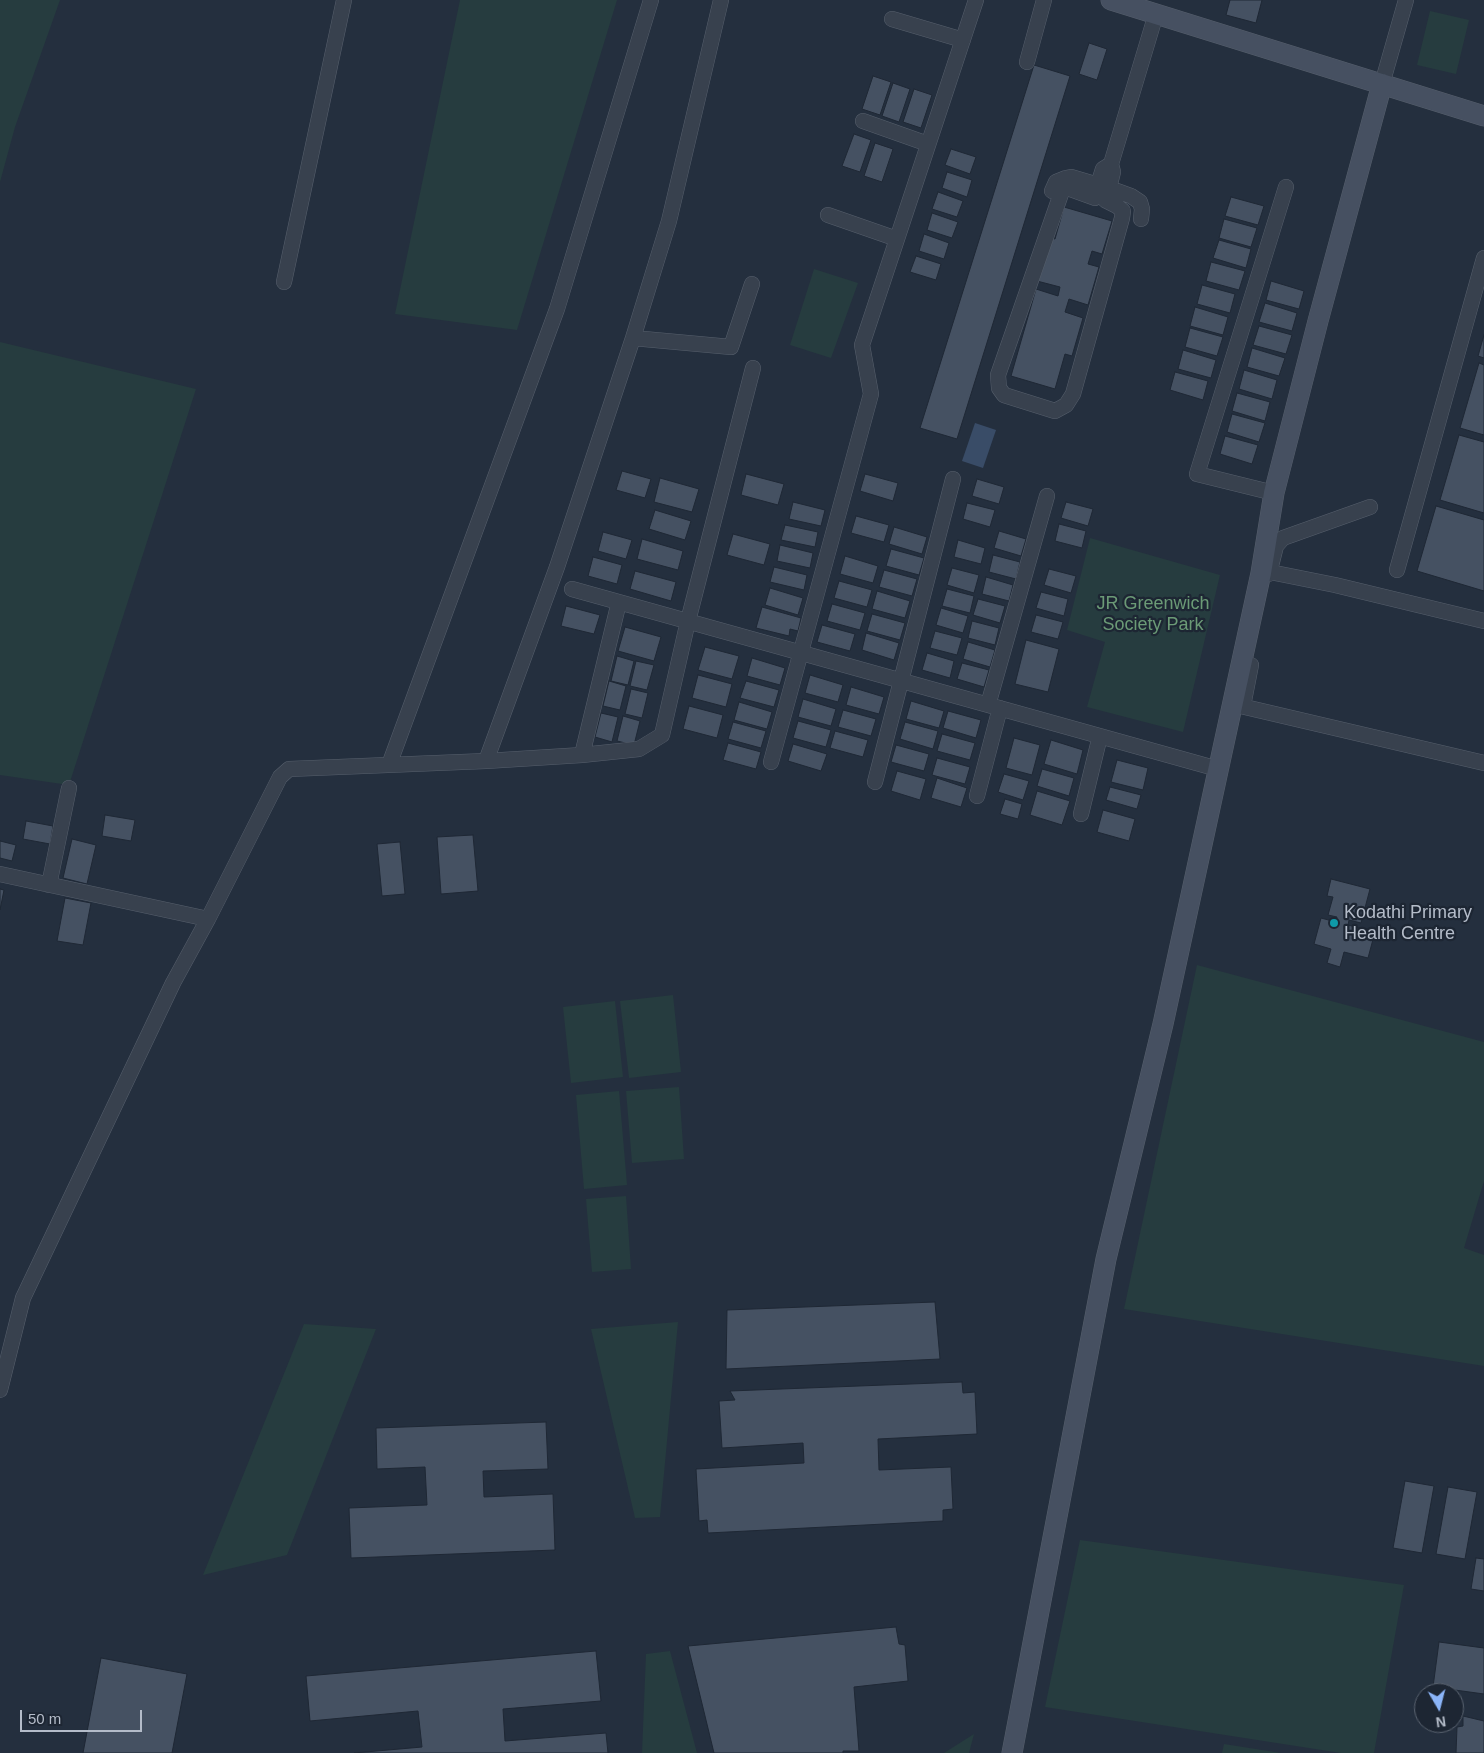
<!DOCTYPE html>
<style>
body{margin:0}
#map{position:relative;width:1484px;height:1753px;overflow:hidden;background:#242f3e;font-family:Arial,sans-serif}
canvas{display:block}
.north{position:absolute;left:1414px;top:1683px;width:50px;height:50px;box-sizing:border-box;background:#1d2633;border:1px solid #59626f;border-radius:50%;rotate:172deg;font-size:14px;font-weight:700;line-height:20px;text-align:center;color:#b4bcc9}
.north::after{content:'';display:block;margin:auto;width:18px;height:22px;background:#8ab4f8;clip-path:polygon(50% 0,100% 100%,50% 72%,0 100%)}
.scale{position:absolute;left:20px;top:1710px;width:122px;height:22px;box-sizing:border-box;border:2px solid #b4bcc9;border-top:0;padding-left:6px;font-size:15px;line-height:18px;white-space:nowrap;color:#b4bcc9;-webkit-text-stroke:4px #1d2633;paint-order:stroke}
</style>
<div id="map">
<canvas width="1484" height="1753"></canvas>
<div class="north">N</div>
<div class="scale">50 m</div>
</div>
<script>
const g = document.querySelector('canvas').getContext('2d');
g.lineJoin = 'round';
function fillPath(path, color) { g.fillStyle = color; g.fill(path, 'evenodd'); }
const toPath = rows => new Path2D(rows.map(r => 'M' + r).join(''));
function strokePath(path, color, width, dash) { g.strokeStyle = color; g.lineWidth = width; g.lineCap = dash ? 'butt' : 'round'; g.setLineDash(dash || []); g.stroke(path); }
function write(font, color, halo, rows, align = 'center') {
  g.font = font + ' Arial,sans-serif'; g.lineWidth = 4.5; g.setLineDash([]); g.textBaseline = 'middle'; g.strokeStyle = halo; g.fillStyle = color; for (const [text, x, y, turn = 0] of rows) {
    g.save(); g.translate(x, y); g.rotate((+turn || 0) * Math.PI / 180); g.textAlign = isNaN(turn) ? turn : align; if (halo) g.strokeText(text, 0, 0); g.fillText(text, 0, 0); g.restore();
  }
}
fillPath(toPath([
 [0,0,60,0,15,127,0,182],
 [460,0,617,0,517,330,395,314],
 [1430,11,1469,20,1456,74,1417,65],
 [814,269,858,283,831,358,790,345],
 [0,342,196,389,69,785,0,775],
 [1090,538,1220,575,1183,732,1087,707,1105,642,1067,630],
 [1197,965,1484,1042,1484,1181,1464,1248,1484,1255,1484,1366,1124,1309],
 [673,995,681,1072,629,1078,620,1001],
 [615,1001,623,1077,571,1083,563,1007],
 [679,1087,684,1159,632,1163,626,1091],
 [619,1091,627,1185,584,1189,576,1095],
 [626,1196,631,1269,592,1272,586,1199],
 [678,1322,660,1517,635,1518,591,1329],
 [304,1324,376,1329,287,1555,203,1575],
 [1080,1540,1404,1585,1374,1753,1341,1753,1045,1707],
 [670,1651,697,1753,642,1753,646,1654],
 [974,1734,969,1753,944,1753],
 [1224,1744,1281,1753,1222,1753]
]), '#263c3f');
fillPath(toPath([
 [975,423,996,430,983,468,962,461]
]), '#394c67');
const building = toPath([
 [1230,0,1262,0,1256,23,1226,15,1230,0],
 [1089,43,1107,49,1097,80,1079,74,1089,43],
 [1034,65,1070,76,957,439,920,428,1034,65],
 [873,76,891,82,880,115,862,109,873,76],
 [893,83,910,89,899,122,882,116,893,83],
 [914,89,932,95,921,128,903,122,914,89],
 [854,134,871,140,860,172,842,166,854,134],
 [875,143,893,149,882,182,864,176,875,143],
 [951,149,976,157,970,174,945,165,951,149],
 [947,172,972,180,967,197,942,188,947,172],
 [938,192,963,201,957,217,932,209,938,192],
 [1231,197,1264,206,1258,225,1225,216,1231,197],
 [1064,207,1112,221,1102,254,1092,251,1088,264,1099,267,1088,305,1069,299,1065,312,1083,318,1072,356,1065,354,1055,389,1011,376,1036,289,1058,296,1060,287,1037,281,1050,238,1055,239,1064,207],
 [932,213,958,222,952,238,927,230,932,213],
 [1224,219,1257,228,1251,247,1219,238,1224,219],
 [924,234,949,243,944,259,919,251,924,234],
 [1219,240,1251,249,1246,268,1213,258,1219,240],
 [916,256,941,264,936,280,910,272,916,256],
 [1211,262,1245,271,1239,290,1206,281,1211,262],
 [1271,281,1304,291,1299,309,1266,300,1271,281],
 [1202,285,1235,294,1230,313,1197,304,1202,285],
 [1265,303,1297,313,1292,331,1259,322,1265,303],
 [1195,307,1228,317,1223,335,1190,326,1195,307],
 [1259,326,1292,335,1286,354,1253,345,1259,326],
 [1190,328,1223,337,1217,356,1185,347,1190,328],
 [1484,335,1484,358,1478,356,1484,335],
 [1252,348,1285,358,1279,376,1247,367,1252,348],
 [1183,350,1216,360,1211,378,1178,369,1183,350],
 [1479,363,1484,365,1484,435,1460,428,1479,363],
 [1244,370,1277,380,1272,399,1239,389,1244,370],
 [1175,372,1208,381,1203,400,1170,390,1175,372],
 [1237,393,1270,402,1265,421,1232,411,1237,393],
 [1232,414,1265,423,1259,442,1227,432,1232,414],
 [1459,435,1484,442,1484,513,1440,500,1459,435],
 [1225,436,1258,445,1252,464,1220,454,1225,436],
 [622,471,651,479,645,498,616,490,622,471],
 [746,474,784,484,778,505,741,495,746,474],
 [865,474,898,483,893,501,860,491,865,474],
 [660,478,699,489,692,512,654,502,660,478],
 [977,479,1004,487,999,504,972,496,977,479],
 [793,502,825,510,821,526,789,519,793,502],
 [1066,502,1093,509,1088,526,1061,518,1066,502],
 [967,503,995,510,990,527,963,519,967,503],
 [1436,506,1484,520,1484,591,1417,571,1436,506],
 [655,510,691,521,685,540,649,529,655,510],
 [856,516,889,525,884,542,851,533,856,516],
 [1059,524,1086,531,1082,548,1055,541,1059,524],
 [785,525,818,532,815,547,781,540,785,525],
 [894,527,927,537,922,554,889,544,894,527],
 [999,531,1026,539,1021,556,994,548,999,531],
 [603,532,632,540,626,559,598,551,603,532],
 [733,534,770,544,764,565,727,555,733,534],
 [642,539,683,551,678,570,637,559,642,539],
 [958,540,985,548,981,564,954,557,958,540],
 [780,545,813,553,810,568,777,561,780,545],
 [891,549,924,558,919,575,886,566,891,549],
 [993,555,1020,562,1016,579,989,572,993,555],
 [845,556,878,566,873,583,840,574,845,556],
 [593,557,622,565,617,584,588,576,593,557],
 [774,567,807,575,804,590,770,582,774,567],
 [952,568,979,575,974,593,947,585,952,568],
 [1049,569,1076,576,1071,593,1044,585,1049,569],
 [884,570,917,579,912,596,879,587,884,570],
 [635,571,676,582,671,601,630,589,635,571],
 [986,577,1013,585,1009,601,982,594,986,577],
 [839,581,872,590,867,607,834,598,839,581],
 [770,588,803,598,798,615,765,605,770,588],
 [947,589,974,596,970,613,942,606,947,589],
 [877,591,910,601,905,618,872,609,877,591],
 [1041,592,1068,599,1064,616,1036,608,1041,592],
 [978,599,1005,606,1000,623,973,615,978,599],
 [832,604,865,613,860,630,827,621,832,604],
 [566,606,600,615,594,634,561,626,566,606],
 [762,607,801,618,798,631,790,629,789,636,756,628,762,607],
 [941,608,968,616,963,633,936,625,941,608],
 [872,614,905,623,900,640,867,631,872,614],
 [1036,615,1063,622,1058,639,1031,632,1036,615],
 [972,621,999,628,995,645,968,638,972,621],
 [822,625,855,634,850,651,817,642,822,625],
 [625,627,661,637,654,661,618,651,625,627],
 [935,631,962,638,957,655,930,648,935,631],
 [866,633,899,643,894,660,862,650,866,633],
 [1026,640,1059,649,1048,692,1015,684,1026,640],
 [968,642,995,650,990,667,963,659,968,642],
 [705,647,739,656,732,679,698,670,705,647],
 [927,653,954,661,950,678,922,670,927,653],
 [617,656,634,661,628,685,611,681,617,656],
 [752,658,785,668,780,685,747,676,752,658],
 [636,661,654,665,647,690,630,686,636,661],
 [962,663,989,670,984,687,957,679,962,663],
 [698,675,732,684,726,707,692,698,698,675],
 [810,675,843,685,838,702,805,693,810,675],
 [609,681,626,686,620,710,603,706,609,681],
 [746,681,779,690,774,707,740,698,746,681],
 [851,687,884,697,879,714,846,705,851,687],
 [631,689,648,693,642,718,625,714,631,689],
 [803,699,836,709,831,726,798,717,803,699],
 [911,701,944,711,939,728,906,719,911,701],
 [739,702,772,712,767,729,734,720,739,702],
 [689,706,723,715,717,738,683,729,689,706],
 [843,710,876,719,871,736,838,727,843,710],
 [948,711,981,720,976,738,943,728,948,711],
 [601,713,618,717,612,742,595,737,601,713],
 [623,716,640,721,634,745,617,741,623,716],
 [798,721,831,730,826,747,793,738,798,721],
 [733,722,766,731,761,748,728,739,733,722],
 [905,722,938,731,933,749,900,739,905,722],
 [835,731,868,740,863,757,830,748,835,731],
 [942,734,975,743,970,760,937,751,942,734],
 [1014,738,1040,745,1032,775,1006,768,1014,738],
 [1051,740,1083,750,1077,774,1044,764,1051,740],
 [728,743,761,752,756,769,723,760,728,743],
 [793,744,827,754,821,771,788,761,793,744],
 [896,745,929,754,924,771,891,762,896,745],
 [937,758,970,767,965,784,932,775,937,758],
 [1117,760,1148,768,1143,790,1111,782,1117,760],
 [1042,769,1074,778,1069,796,1037,786,1042,769],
 [897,771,926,779,920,800,891,791,897,771],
 [1004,774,1029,781,1023,800,998,792,1004,774],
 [937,778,967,788,961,807,931,798,937,778],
 [1110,787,1141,795,1137,809,1106,800,1110,787],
 [1037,791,1070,801,1062,825,1030,815,1037,791],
 [1005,799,1022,804,1018,819,1000,814,1005,799],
 [1103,810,1135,819,1129,841,1097,832,1103,810],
 [105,815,135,820,131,841,102,836,105,815],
 [26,821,53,826,50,844,23,839,26,821],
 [473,835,478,891,441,894,437,837,473,835],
 [72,839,96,845,87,884,63,878,72,839],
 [0,841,16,845,12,861,0,858,0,841],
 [400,842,405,894,382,896,377,844,400,842],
 [1331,879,1370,889,1361,923,1349,920,1348,925,1375,932,1368,958,1344,952,1340,967,1327,963,1331,949,1314,944,1321,918,1336,922,1337,917,1328,915,1333,897,1327,896,1331,879],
 [0,889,4,890,0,910,0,889],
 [65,898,91,903,83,945,57,941,65,898],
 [935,1302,940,1359,726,1369,727,1310,935,1302],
 [962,1382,963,1393,975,1392,977,1434,878,1439,879,1470,951,1467,953,1509,943,1510,943,1521,708,1533,707,1520,699,1521,696,1469,804,1463,803,1443,722,1448,719,1401,735,1400,730,1391,962,1382],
 [546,1422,548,1469,483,1471,484,1497,553,1494,555,1550,351,1558,349,1508,427,1505,425,1467,377,1469,376,1428,546,1422],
 [1405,1481,1434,1486,1422,1553,1393,1548,1405,1481],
 [1448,1487,1477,1492,1465,1559,1436,1554,1448,1487],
 [1476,1558,1484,1559,1484,1591,1471,1589,1476,1558],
 [896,1627,899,1644,905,1645,908,1681,854,1687,859,1751,843,1751,843,1753,714,1753,688,1646,896,1627],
 [1439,1642,1484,1648,1484,1694,1433,1687,1439,1642],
 [596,1651,601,1701,503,1709,505,1741,606,1733,608,1753,354,1753,422,1747,418,1711,310,1721,306,1676,596,1651],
 [101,1658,187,1674,172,1753,83,1753,101,1658],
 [1463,1716,1484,1721,1484,1753,1456,1753,1457,1727,1463,1726,1463,1716]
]);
fillPath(building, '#455162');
strokePath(building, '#1f2835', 1);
const street = toPath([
 [892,19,963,40],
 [1027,62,1044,0],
 [1382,84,1406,0],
 [863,121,928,144],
 [1098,185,1095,198,1070,189,1066,189,1062,191,998,375,999,388,1004,395,1055,411,1066,405,1073,394,1122,218,1123,211,1117,206,1105,200,1109,188],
 [1052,191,1056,182,1066,178,1071,177,1098,185,1103,169,1111,164],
 [828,215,897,239],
 [1141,219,1142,209,1140,202,1131,196,1109,188,1113,172,1111,164,1156,14],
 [284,282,344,0],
 [633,338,731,347,752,284],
 [1274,493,1197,474,1286,187],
 [1397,570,1484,258],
 [1270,572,1335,585,1484,621],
 [1269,574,1276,546,1283,538,1370,507],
 [572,589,1218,769],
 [1232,704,1484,763],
 [988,705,1047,496],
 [1243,706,1251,665],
 [582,755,619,602],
 [486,761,557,567,633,338,669,221,721,0],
 [771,762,871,394,862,345,976,0],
 [389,765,557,309,651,0],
 [875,782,953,479],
 [977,796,1000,708],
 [1081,814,1100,736],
 [0,874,208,919],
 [49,885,69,788],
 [0,1390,23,1298,173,983,208,919,280,777,289,769,486,761,582,755,639,749,662,735,688,621,753,368]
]);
const secondary = toPath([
 [1111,0,1484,116],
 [1012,1753,1106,1259,1163,1024,1261,573,1274,493,1318,321,1382,84]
]);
strokePath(street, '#565f6c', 16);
strokePath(secondary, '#565f6c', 21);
strokePath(street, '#38414e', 15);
strokePath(secondary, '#465061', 20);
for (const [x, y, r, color] of [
 [1334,923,5,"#0f9aa8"]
]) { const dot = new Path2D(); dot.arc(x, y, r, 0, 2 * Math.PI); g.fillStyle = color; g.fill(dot); strokePath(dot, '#1d2633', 2); }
write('18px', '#6b9a76', '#1d2633', [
 ["JR Greenwich",1153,604],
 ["Society Park",1153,625]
]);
write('18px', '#b4bcc9', '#1d2633', [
 ["Kodathi Primary",1344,913],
 ["Health Centre",1344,934]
], 'left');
</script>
